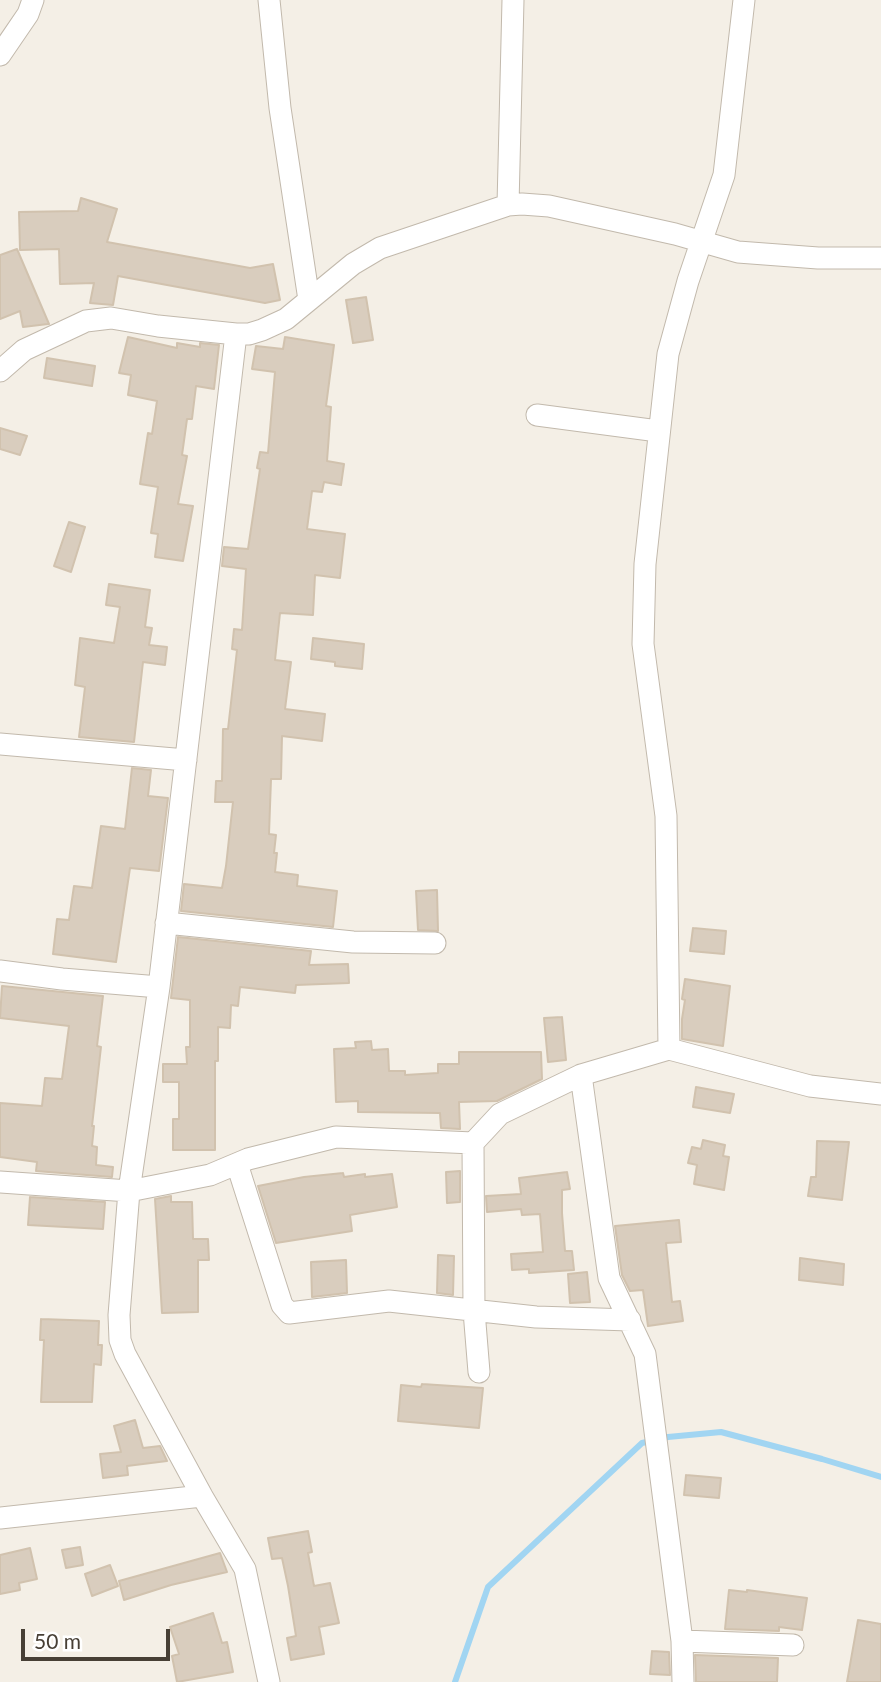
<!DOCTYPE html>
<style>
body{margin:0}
#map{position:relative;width:881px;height:1682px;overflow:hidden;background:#f4efe6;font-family:Lato,sans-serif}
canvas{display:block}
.scale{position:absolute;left:21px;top:1629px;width:149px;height:32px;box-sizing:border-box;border:4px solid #473f35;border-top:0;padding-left:9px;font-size:21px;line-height:24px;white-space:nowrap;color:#473f35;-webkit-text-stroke:5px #fff;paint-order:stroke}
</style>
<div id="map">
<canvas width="881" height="1682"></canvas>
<div class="scale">50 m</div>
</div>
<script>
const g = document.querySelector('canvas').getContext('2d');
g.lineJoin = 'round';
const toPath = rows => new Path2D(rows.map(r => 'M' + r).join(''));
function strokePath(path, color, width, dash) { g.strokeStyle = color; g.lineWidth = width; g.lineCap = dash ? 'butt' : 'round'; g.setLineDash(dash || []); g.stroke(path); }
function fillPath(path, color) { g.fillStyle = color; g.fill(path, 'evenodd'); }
strokePath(toPath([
 [455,1682,488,1587,642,1443,668,1437,721,1432,822,1459,881,1477]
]), '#a1d5f2', 6);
const building = toPath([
 [81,198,117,209,107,242,250,268,273,264,280,300,265,303,118,276,113,305,90,303,94,283,60,284,59,249,20,250,19,212,78,211,81,198],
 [17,249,49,324,48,324,23,327,20,311,0,319,0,255,17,249],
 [366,297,373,340,353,343,346,300,366,297],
 [128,337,177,348,177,343,200,347,200,343,219,345,214,389,196,386,192,419,187,419,182,455,187,456,178,504,193,506,183,561,155,557,158,534,151,533,158,487,140,484,148,433,152,434,157,401,128,395,131,375,119,373,128,337],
 [285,337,334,345,326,406,331,407,327,461,344,464,341,485,324,482,322,492,312,491,307,529,345,534,340,578,315,575,313,615,280,613,275,660,291,662,285,709,325,714,322,741,282,736,281,779,271,779,269,834,276,835,274,853,277,853,275,872,298,875,297,886,337,891,333,927,181,911,184,884,222,888,226,866,233,802,215,802,216,781,222,781,223,729,228,729,237,650,232,649,234,629,242,630,246,569,222,566,224,547,248,549,260,469,257,468,260,452,268,453,275,372,252,369,256,346,283,349,285,337],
 [47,358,95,366,92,386,44,378,47,358],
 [0,428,27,436,20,455,0,449,0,428],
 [69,522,85,527,71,572,54,566,69,522],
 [109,584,150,590,145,627,152,628,149,645,167,647,165,665,143,662,134,742,79,737,85,687,75,685,80,638,114,643,120,607,106,605,109,584],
 [313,638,364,644,362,669,335,666,335,662,311,659,313,638],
 [132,768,151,770,148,796,168,798,159,871,130,868,116,962,53,954,57,919,69,920,74,886,92,888,101,826,125,829,132,768],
 [437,890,438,931,418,930,416,891,437,890],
 [693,928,726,931,724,954,690,951,693,928],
 [178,937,311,951,309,965,348,964,349,983,296,985,295,993,240,987,238,1006,231,1005,230,1028,218,1027,218,1061,215,1061,215,1150,173,1150,173,1119,179,1119,179,1082,163,1082,163,1064,187,1064,186,1047,190,1047,190,1000,171,998,178,937],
 [685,979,730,986,723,1046,682,1039,682,1019,685,1000,682,999,685,979],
 [2,986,103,996,97,1046,101,1047,92,1126,94,1126,92,1146,97,1147,96,1165,113,1167,112,1177,36,1171,37,1162,0,1157,0,1103,42,1106,45,1078,62,1079,69,1026,0,1018,2,986],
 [562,1017,566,1060,548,1062,544,1018,562,1017],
 [371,1041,372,1050,388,1049,389,1071,405,1071,405,1075,438,1073,438,1064,459,1064,459,1052,541,1052,542,1079,497,1101,459,1102,460,1129,441,1128,440,1113,358,1112,358,1101,336,1102,334,1049,356,1048,355,1042,371,1041],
 [696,1087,734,1094,730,1113,693,1107,696,1087],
 [703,1140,725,1145,723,1156,729,1157,724,1190,694,1184,697,1165,688,1163,692,1147,701,1149,703,1140],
 [817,1141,849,1142,842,1200,808,1196,811,1177,816,1177,817,1141],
 [460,1171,460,1202,447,1203,446,1172,460,1171],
 [567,1172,570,1189,562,1190,562,1213,565,1251,572,1251,574,1270,529,1273,529,1269,512,1270,511,1254,543,1252,540,1214,522,1215,521,1209,487,1212,486,1196,521,1194,519,1178,567,1172],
 [343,1173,344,1177,365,1174,365,1177,392,1174,397,1207,350,1215,352,1231,276,1243,258,1186,304,1177,343,1173],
 [171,1196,171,1202,192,1202,193,1239,208,1239,209,1260,198,1260,198,1312,162,1313,155,1199,171,1196],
 [30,1197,105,1202,103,1229,28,1225,30,1197],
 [679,1220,681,1242,666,1243,672,1302,680,1301,683,1321,648,1326,643,1290,630,1291,622,1275,615,1226,679,1220],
 [438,1255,454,1256,453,1295,437,1293,438,1255],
 [800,1258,844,1264,843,1285,799,1280,800,1258],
 [346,1260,347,1293,312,1297,311,1262,346,1260],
 [587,1272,590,1302,570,1303,568,1274,587,1272],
 [41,1319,99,1321,98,1345,102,1345,101,1365,94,1364,92,1402,41,1402,44,1340,40,1340,41,1319],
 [422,1384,483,1388,479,1428,398,1421,401,1385,421,1387,422,1384],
 [135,1420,143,1448,160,1446,167,1461,127,1466,128,1475,103,1478,100,1454,121,1452,114,1426,135,1420],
 [686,1475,721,1478,719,1498,684,1495,686,1475],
 [308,1531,312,1552,308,1553,314,1586,330,1583,339,1623,319,1627,324,1654,291,1660,287,1638,296,1636,288,1586,282,1558,272,1559,268,1538,308,1531],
 [80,1547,83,1565,66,1568,62,1550,80,1547],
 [30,1548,37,1579,19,1583,20,1590,0,1594,0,1555,30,1548],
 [220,1553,227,1572,171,1585,124,1600,119,1581,220,1553],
 [110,1565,118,1586,92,1596,85,1574,110,1565],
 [729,1590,747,1592,747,1590,807,1598,802,1630,779,1627,779,1631,725,1629,729,1590],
 [213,1613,222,1643,227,1642,233,1672,177,1682,172,1656,179,1654,170,1627,213,1613],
 [858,1620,881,1624,881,1682,847,1682,858,1620],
 [652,1651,669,1652,670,1675,650,1674,652,1651],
 [695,1655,778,1658,777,1682,696,1682,695,1655]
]);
fillPath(building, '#d9cdbe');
strokePath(building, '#d1c2ae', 2);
const street = toPath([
 [269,0,280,108,309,300],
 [0,55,28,14,33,0],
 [508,205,513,0],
 [236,334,159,987,129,1191,119,1315,120,1340,125,1354,202,1496,245,1569,269,1682],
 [0,371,24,350,86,321,111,318,158,326,236,334,249,334,262,330,286,319,353,264,380,248,508,205,522,204,549,206,675,234,738,252,818,258,881,258],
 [537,415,658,431],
 [0,744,186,760],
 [166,923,353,942,435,943],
 [0,971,62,979,159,987],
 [669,1049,666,816,643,644,645,564,668,354,688,281,724,175,744,0],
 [581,1075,609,1278,645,1354,682,1641,683,1682],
 [473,1143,474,1311,479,1372],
 [237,1164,282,1305,289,1313,389,1301,536,1317,630,1320],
 [0,1182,129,1191,210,1175,248,1159,336,1137,473,1143,500,1114,581,1075,669,1049,810,1086,881,1094],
 [0,1518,202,1496],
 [682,1641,793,1645]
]);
strokePath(street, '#c2b9ac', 23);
strokePath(street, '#fff', 21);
</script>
